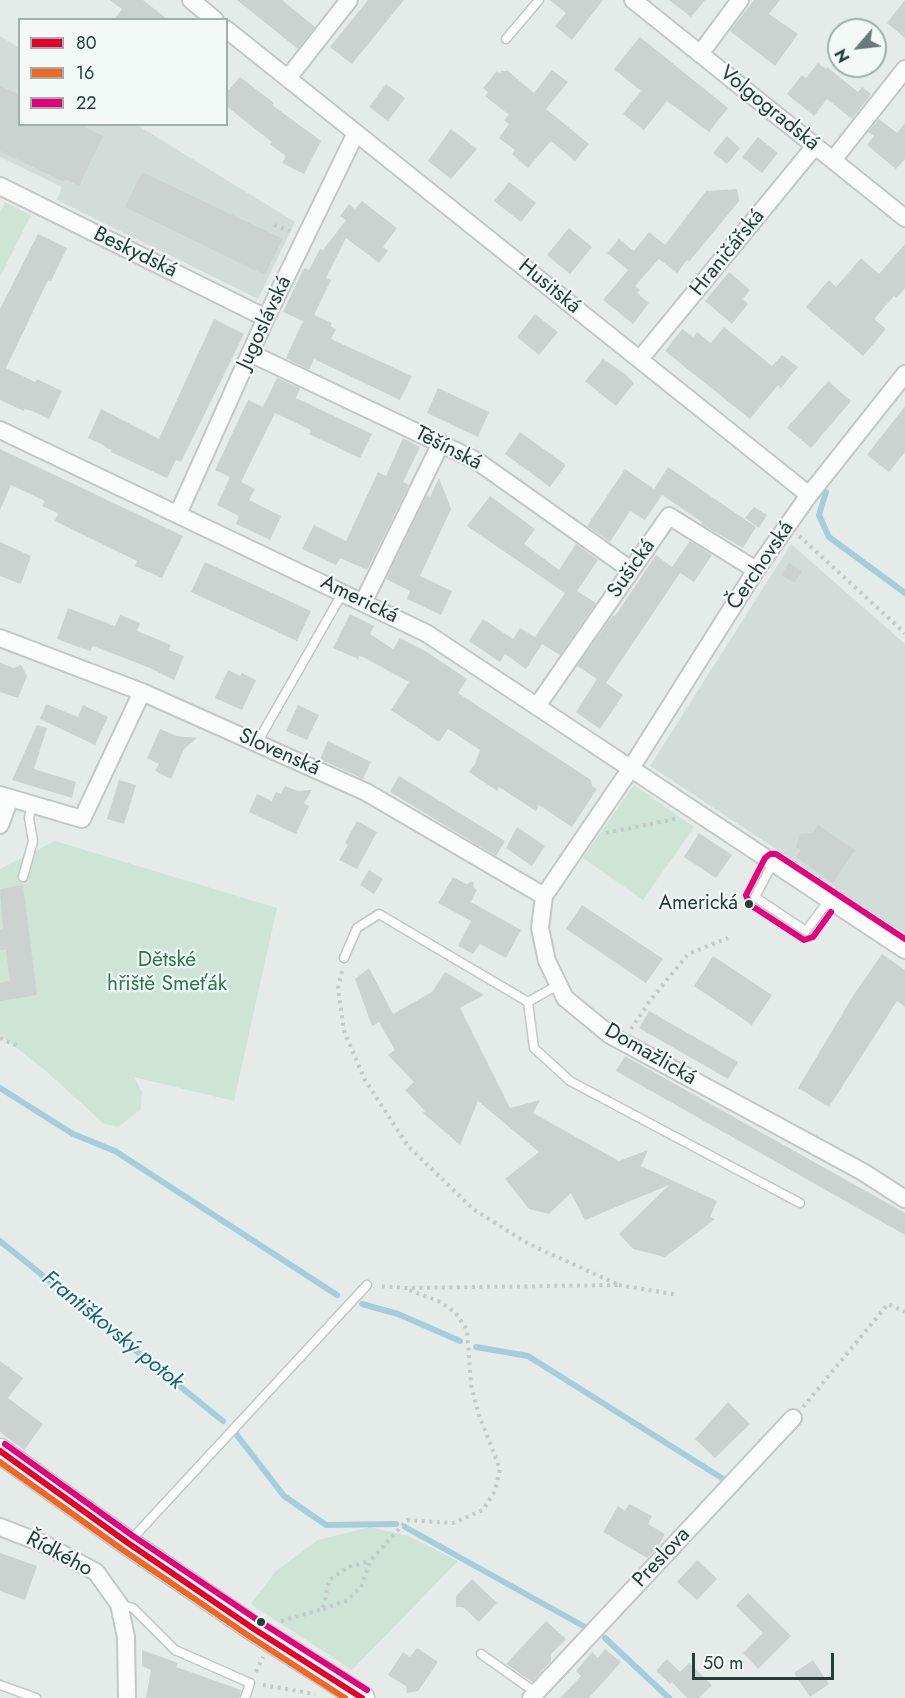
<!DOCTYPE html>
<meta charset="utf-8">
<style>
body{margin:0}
#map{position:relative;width:905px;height:1698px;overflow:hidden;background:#e5ebe9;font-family:Jost,sans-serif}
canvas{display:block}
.legend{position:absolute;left:18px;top:18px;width:210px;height:108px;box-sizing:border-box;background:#f3f9f7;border:2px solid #9fafab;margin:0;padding:8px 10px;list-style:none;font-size:18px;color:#223f3a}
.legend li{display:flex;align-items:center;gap:12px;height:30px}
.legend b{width:30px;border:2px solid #9fafab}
.north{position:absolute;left:827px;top:18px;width:60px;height:60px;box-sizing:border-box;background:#f3f9f7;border:2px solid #9fafab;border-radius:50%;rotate:242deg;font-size:16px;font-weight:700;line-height:24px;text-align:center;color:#223f3a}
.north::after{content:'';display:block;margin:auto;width:21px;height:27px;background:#667b77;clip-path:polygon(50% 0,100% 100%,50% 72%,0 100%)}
.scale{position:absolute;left:692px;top:1653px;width:142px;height:27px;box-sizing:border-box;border:3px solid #223f3a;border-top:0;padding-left:8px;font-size:18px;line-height:21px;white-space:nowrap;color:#223f3a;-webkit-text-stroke:4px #f3f9f7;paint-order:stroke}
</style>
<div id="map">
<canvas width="905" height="1698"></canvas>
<ul class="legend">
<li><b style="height:8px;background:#e4002b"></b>80</li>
<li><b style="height:8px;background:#f26522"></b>16</li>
<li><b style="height:8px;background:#e5007d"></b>22</li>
</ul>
<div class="north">N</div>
<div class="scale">50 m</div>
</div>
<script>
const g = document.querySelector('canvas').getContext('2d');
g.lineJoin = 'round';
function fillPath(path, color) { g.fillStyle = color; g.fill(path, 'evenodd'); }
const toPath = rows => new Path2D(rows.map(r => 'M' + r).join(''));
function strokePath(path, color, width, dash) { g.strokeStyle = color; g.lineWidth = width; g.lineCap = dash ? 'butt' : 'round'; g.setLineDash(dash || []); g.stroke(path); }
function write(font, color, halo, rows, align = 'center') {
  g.font = font + ' Jost,sans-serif'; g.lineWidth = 4.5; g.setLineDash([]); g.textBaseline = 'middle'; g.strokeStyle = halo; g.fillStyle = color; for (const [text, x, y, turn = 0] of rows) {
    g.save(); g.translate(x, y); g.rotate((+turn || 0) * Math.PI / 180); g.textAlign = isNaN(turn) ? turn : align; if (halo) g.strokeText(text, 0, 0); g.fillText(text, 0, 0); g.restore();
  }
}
fillPath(toPath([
 [0,36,19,48,20,124,137,125,295,222,258,299,57,200,62,187,0,157],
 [791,544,905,644,905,934,650,766]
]), '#d3dcd9');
fillPath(toPath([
 [5,202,31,215,0,277,0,213],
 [634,785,694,827,643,900,583,858],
 [55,841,277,908,234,1101,134,1077,142,1092,141,1109,118,1127,103,1123,46,1071,0,1035,0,869],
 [370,1527,408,1536,458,1561,352,1670,251,1604,276,1571,318,1540]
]), '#cee4d7');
strokePath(toPath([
 [826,492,819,515,829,537,905,593],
 [0,1088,73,1134,115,1151,337,1295],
 [0,1241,223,1421],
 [362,1304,398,1314,460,1341],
 [476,1347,528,1356,725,1480],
 [233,1430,284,1496,326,1525,396,1524],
 [405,1527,585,1627],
 [605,1638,669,1698]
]), '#a5ceda', 6);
fillPath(toPath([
 [110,0,143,0,168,20,114,20,122,9],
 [237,0,282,0,315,27,298,49],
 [368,0,404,0,352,64,330,47],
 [550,0,603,0,572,40,555,26,566,13],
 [669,0,705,0,691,17],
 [754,0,780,0,769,14,798,34,775,66,730,31],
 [905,0,905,38,887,23],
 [640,37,728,108,709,132,667,101,644,130,623,114,641,91,614,69],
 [818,63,826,69,827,67,858,92,862,87,871,94,852,119,827,99,814,116,787,94,802,75,806,78],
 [552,70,568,82,546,109,589,144,575,161,551,141,528,168,512,154,515,150,499,138,509,124,504,120,509,115,485,96,488,92,483,88,497,71,500,73,501,71,508,71,534,93],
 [240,77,274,103,272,105,321,141,304,174,282,163,286,156,270,144,272,142,226,106,226,93],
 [386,84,405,98,388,121,369,107],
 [0,86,20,95,20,124,79,124,103,136,79,186,65,179,64,182,0,151],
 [879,119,897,133,905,123,905,159,896,169,867,145,874,136,868,132],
 [451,129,477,149,451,179,428,161],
 [727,136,740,148,727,164,713,153],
 [758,137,778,153,762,173,742,157],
 [142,172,283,239,265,275,125,207],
 [509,182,536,203,521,222,494,201],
 [737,189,739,201,689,262,687,260,677,273,659,259,635,286,640,290,637,293,649,303,633,324,603,300,628,270,607,253,619,239,634,251,649,232,665,245,706,191],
 [362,201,397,228,383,247,388,251,379,263,346,238,326,278,331,280,314,315,332,323,330,326,336,329,331,339,412,376,400,400,314,359,309,370,286,358,303,321,283,312,304,268,309,270,320,249,323,250,346,220,340,216,349,204,355,209],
 [569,228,592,247,570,274,547,255],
 [38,234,67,248,51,281,48,280,6,368,35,382,37,379,62,391,49,419,32,411,24,409,24,411,0,400,0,309],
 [905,244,905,288,896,298,894,296,874,319,886,329,863,356,806,307,829,280,836,287,861,258,879,274],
 [729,272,750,290,743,299,748,304,732,324,705,301],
 [535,314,558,332,539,355,517,337],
 [214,319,244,334,181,462,176,460,167,478,111,452,112,450,104,447,105,446,88,438,101,409,159,439],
 [724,327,772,366,782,355,798,367,781,388,778,385,750,419,665,351,682,329,693,337,697,332,711,343],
 [603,359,625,374,634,383,616,406,585,381],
 [277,378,300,388,296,398,372,434,360,458,309,434,311,430,275,413,241,482,255,489,249,500,281,516,270,540,236,524,239,516,217,505,230,477,215,470,248,400,263,407],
 [828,381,851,401,811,448,787,428],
 [438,388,489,412,478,437,427,413],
 [905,406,905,452,889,472,867,455],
 [520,432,566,465,550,487,505,454],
 [403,438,420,447,403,482,409,485,367,570,340,558,336,565,302,549,314,525,346,541,378,472,386,476],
 [0,449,183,536,162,578,135,566,137,561,55,521,58,513,42,506,45,501,11,485,0,510],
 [668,467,756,527,743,548,701,524,702,522,662,495,645,520,630,511,610,542,587,526,625,469,654,489],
 [439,478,451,509,420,576,452,591,441,615,407,599,410,591,386,579,427,495,430,497],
 [490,496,535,529,524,544,559,570,576,544,598,560,577,591,596,603,560,655,542,644,526,669,505,654,500,662,469,641,483,619,513,639,520,628,535,637,565,593,467,526],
 [754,507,767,515,759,528,745,518],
 [690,541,712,555,694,582,680,573,606,683,623,695,600,729,576,712,597,679,577,666,613,615,615,616,656,555,672,567],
 [0,542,31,556,21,584,0,576],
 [205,562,311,611,297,641,191,592],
 [789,563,802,571,794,583,781,575],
 [68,608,115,626,120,615,140,623,137,631,171,645,169,650,184,656,174,680,150,668,93,646,90,651,57,639],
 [350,614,374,626,370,634,393,649,400,638,427,652,467,679,458,693,591,780,592,786,597,789,572,827,539,805,536,811,499,787,497,791,469,772,475,764,480,750,448,729,439,742,391,710,409,682,363,657,359,656,358,659,333,648],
 [0,663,14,668,21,665,27,676,18,698,0,692],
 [228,670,240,676,242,673,256,680,242,710,215,698],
 [46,704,78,717,83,705,108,717,95,745,40,719],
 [298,705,319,715,307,740,286,731],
 [37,725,47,728,34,769,76,782,72,798,12,780],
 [160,729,177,736,197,738,184,749,171,779,155,771,159,764,147,758],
 [328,741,371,762,363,779,320,759],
 [399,776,505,841,496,856,390,792],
 [119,780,136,785,124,824,107,819],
 [285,786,298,791,312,790,304,803,309,806,296,834,249,812,257,794,272,801,276,792,281,794],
 [357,821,377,832,357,869,339,860,348,845,345,843],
 [818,825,855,850,833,883,796,857,801,850,796,847,800,834,813,833],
 [517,827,545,846,532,866,506,848],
 [699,833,732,855,716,878,684,857],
 [369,870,383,879,374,894,360,885],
 [453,877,466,884,473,881,474,888,477,890,471,902,521,930,506,958,480,944,473,954,458,946,471,921,438,903],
 [23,885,37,995,0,1001,0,983,10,981,6,950,0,950,0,930,3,929,0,889],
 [582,905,663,959,646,983,566,929],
 [882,954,905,970,905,1007,897,1001,829,1107,798,1088,853,996],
 [713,956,772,995,752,1025,694,986],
 [369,968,393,1014,432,992,445,972,484,995,460,1008,510,1108,540,1100,533,1113,619,1161,648,1150,641,1166,717,1201,710,1217,715,1219,665,1257,633,1249,619,1234,669,1185,585,1220,571,1193,549,1214,529,1209,505,1179,539,1152,478,1101,460,1145,423,1113,425,1111,405,1090,414,1082,388,1055,395,1050,379,1022,372,1026,355,979],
 [649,1011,738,1062,728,1079,639,1028],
 [625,1056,905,1213,905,1235,616,1071],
 [0,1361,23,1378,8,1398,43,1424,24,1450,0,1432],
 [728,1402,750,1424,715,1458,695,1439],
 [629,1504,652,1516,648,1524,665,1534,657,1548,647,1558,603,1532,618,1506,625,1511],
 [0,1553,37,1566,25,1600,0,1591],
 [697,1560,717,1579,697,1600,677,1582],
 [472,1579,497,1603,479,1622,463,1607,456,1607,456,1596],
 [748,1593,791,1636,758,1669,743,1653,763,1633,736,1606],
 [546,1621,566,1639,551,1654,551,1661,532,1682,506,1664],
 [417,1648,438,1662,418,1691,407,1693,406,1686,388,1675,403,1652,410,1657],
 [605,1649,621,1662,589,1698,560,1698,581,1676,576,1671,592,1652,598,1658],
 [142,1650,178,1663,176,1667,241,1690,239,1698,146,1698,151,1670,142,1666],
 [667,1659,680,1672,689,1663,712,1685,699,1698,687,1698,672,1682,670,1684,656,1671],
 [813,1660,829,1684,810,1697,794,1673]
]), '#ccd2d0');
const lane = toPath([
 [506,39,539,0],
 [257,743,343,592],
 [773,863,755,897,806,931,829,900],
 [23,877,33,841,29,818,32,804],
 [344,958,357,928,379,914,528,1002,558,985],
 [528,1002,534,1048,570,1081,800,1203],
 [129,1542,367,1285],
 [119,1604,133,1608,175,1650,250,1683,245,1698],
 [481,1654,535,1692],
 [0,1685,36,1698]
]);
const street = toPath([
 [191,0,215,20],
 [633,0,905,218],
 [226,29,809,495],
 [700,54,740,0],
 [288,78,349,0],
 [833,160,905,69],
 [0,186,266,318],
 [250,353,477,461,631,570],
 [640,359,815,146],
 [905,374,809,495,756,570,631,768,544,896,540,928,547,961,565,998,610,1035,863,1172,905,1199],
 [0,430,426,633,905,950],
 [178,514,266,318,356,133],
 [363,603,441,443],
 [0,638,142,692,366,792,544,896],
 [537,706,669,516,756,570],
 [0,795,82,819,142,692],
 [0,825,10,798],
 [0,1527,44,1544,96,1572,119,1604,126,1637,127,1698],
 [531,1698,793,1418]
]);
const secondary = toPath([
 [0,1451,128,1543,254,1629,362,1698]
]);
strokePath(lane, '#c2c8c6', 11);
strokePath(street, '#c2c8c6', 20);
strokePath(secondary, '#c0c8c6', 27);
strokePath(toPath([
 [274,225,290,231],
 [799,536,905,633],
 [606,833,675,819],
 [342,971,338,988,344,1031,365,1080,408,1146,473,1209,529,1244,619,1285,405,1288,380,1286],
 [631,1029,649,1002,688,954,728,938],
 [0,1038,20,1047],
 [619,1285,678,1295],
 [803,1407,888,1304,905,1312],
 [323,1609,346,1601,361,1587,370,1561,407,1520,453,1523,483,1510,495,1491,500,1469,479,1415,471,1385,467,1330,455,1312,438,1301,409,1290],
 [281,1621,323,1609,329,1580,348,1567,370,1561],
 [256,1672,263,1657],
 [263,1685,315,1694]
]), '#c1cbc9', 4, [3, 4.5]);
strokePath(lane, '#fbfcfc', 8);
strokePath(street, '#fbfcfc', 16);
strokePath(secondary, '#fbfcfc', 24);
strokePath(toPath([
 [0,1451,128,1543,254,1629,362,1698]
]), '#e4002b', 6);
strokePath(toPath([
 [0,1462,123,1550,249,1636,345,1698]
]), '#f26522', 6);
strokePath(toPath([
 [831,912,813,937,804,940,749,904,746,895,765,858,770,854,776,854,905,939],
 [5,1444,133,1536,259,1621,367,1690]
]), '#e5007d', 6);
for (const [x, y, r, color] of [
 [749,904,5,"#223f3a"],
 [261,1622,5,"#223f3a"]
]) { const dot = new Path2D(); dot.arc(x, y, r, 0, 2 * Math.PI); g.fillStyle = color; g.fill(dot); strokePath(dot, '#f3f9f7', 2); }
write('20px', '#223f3a', '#f3f9f7', [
 ["Americká",738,904]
], 'right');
write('21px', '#223f3a', '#f3f9f7', [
 ["Volgogradská",769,109,39],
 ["Beskydská",135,253,26],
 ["Hraničářská",728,253,-51],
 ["Husitská",549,287,39],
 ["Jugoslávská",265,323,-65],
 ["Těšínská",448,449,27],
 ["Čerchovská",761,566,-56],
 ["Sušická",632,569,-55],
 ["Americká",359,600,26],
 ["Slovenská",279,753,24],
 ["Domažlická",650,1055,30],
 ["Řídkého",59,1555,28],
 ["Preslova",662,1558,-47]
]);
write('21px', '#2a7850', '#f3f9f7', [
 ["Dětské",167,961],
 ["hřiště Smeťák",167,985]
]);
write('italic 22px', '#19637e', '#f3f9f7', [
 ["Františkovský potok",112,1331,39]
]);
</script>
